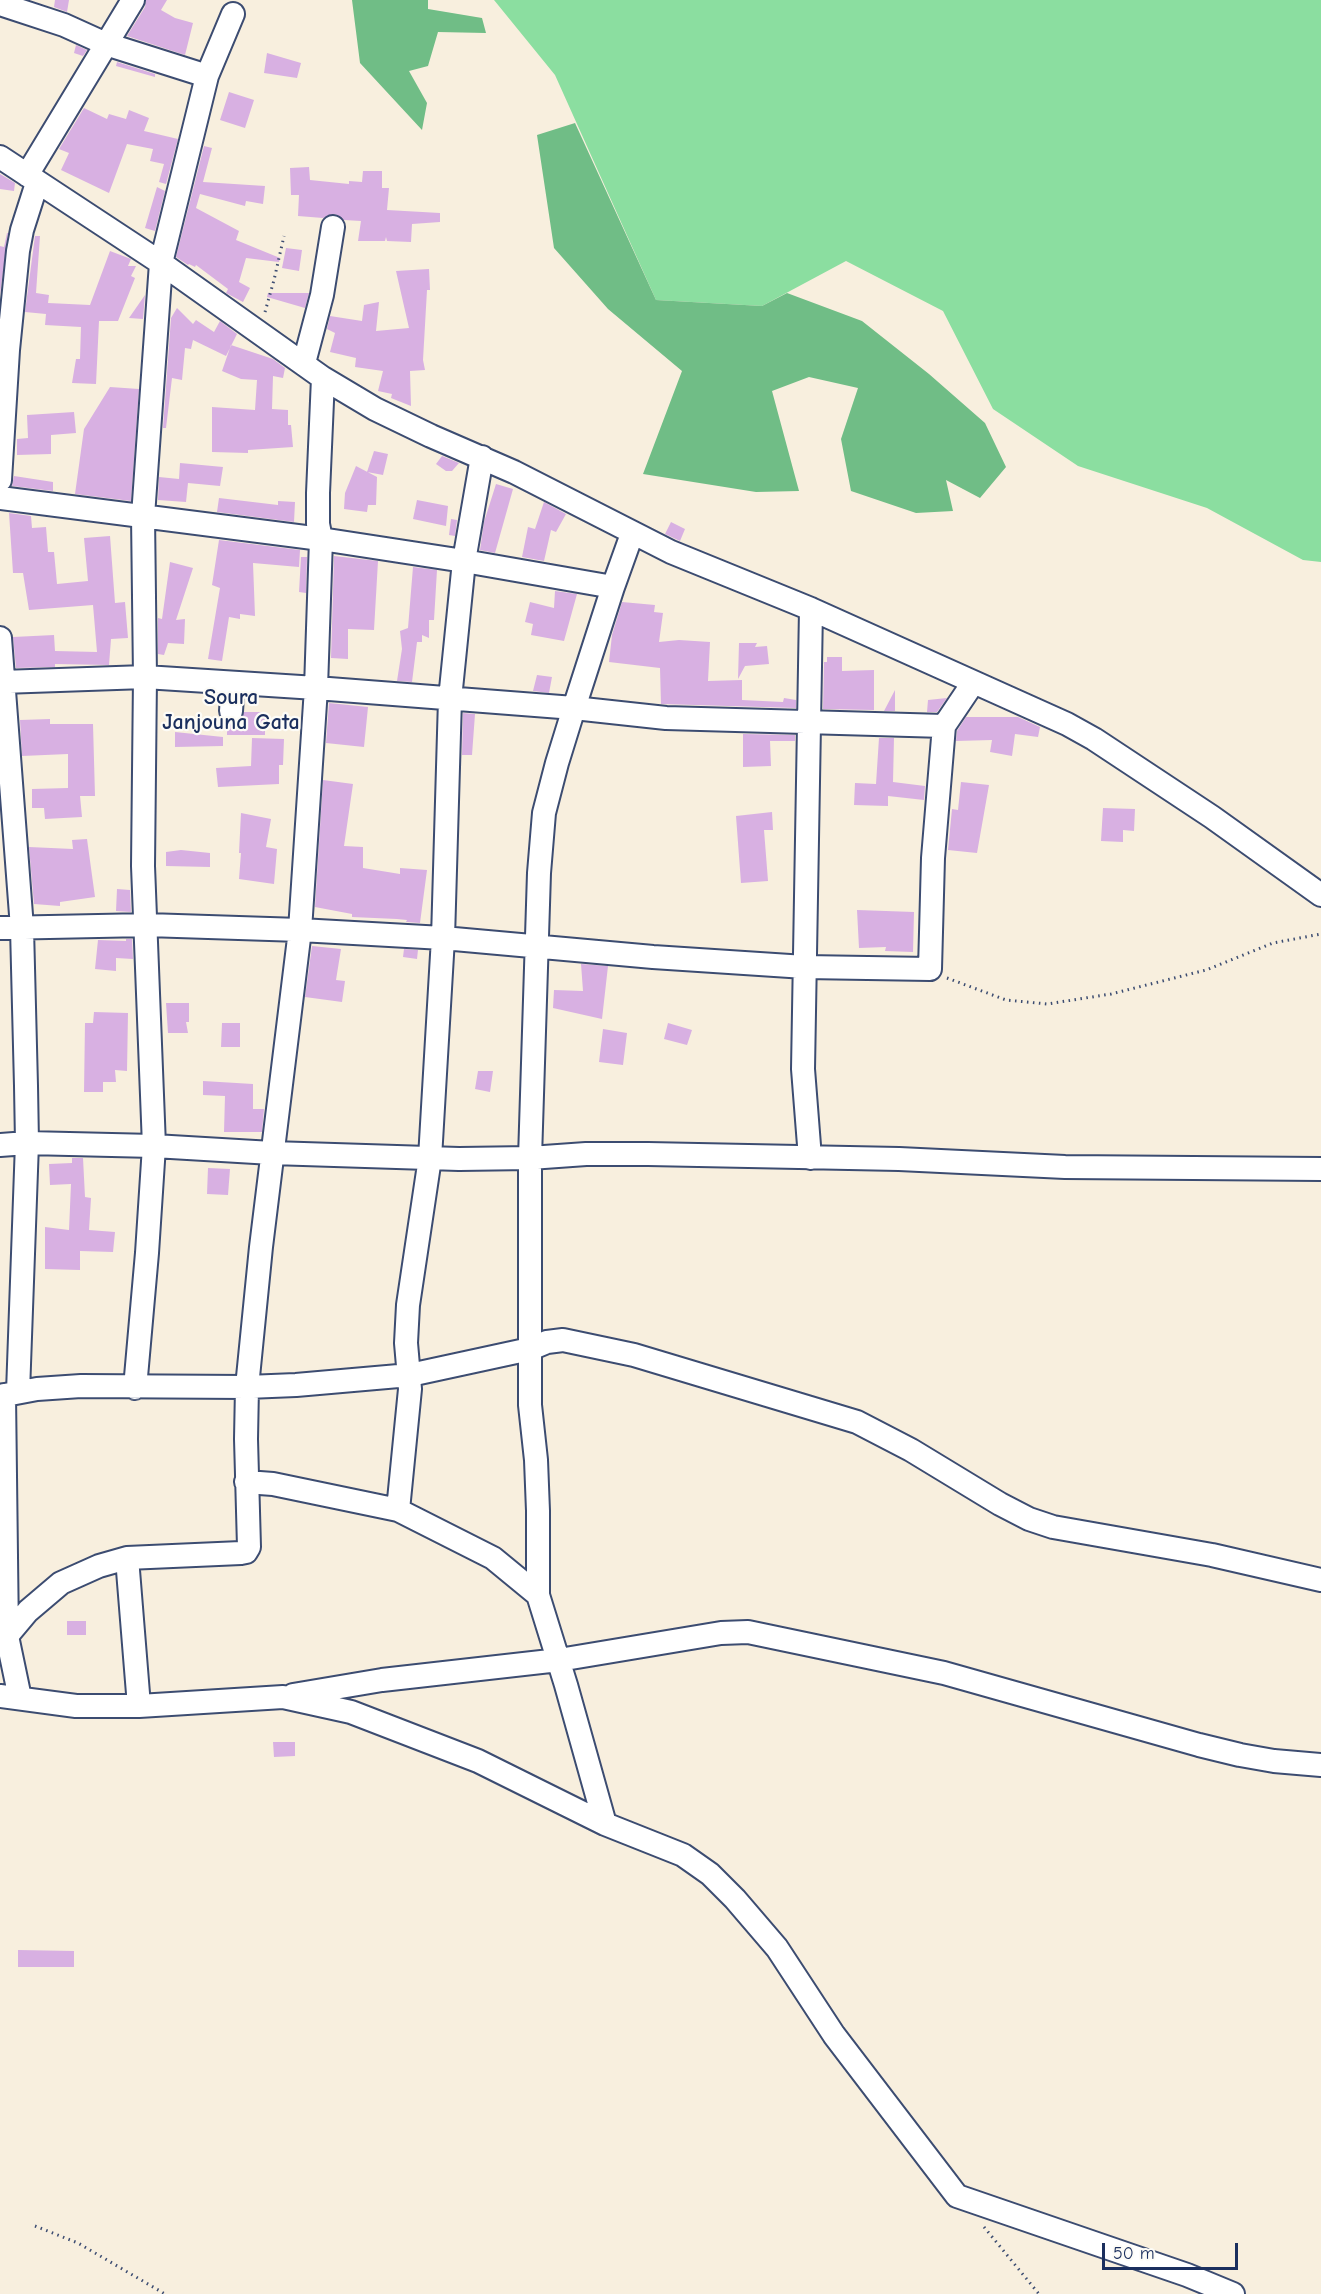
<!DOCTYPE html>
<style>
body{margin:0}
#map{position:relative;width:1321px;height:2294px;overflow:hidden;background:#f8efde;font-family:"Comic Neue",sans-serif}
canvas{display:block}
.scale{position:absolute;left:1102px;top:2243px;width:136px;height:27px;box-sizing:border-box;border:3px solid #1b2f5e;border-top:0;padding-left:8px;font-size:18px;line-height:21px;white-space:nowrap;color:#1b2f5e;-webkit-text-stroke:4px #fdfcf7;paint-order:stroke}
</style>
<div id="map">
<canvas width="1321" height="2294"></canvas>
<div class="scale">50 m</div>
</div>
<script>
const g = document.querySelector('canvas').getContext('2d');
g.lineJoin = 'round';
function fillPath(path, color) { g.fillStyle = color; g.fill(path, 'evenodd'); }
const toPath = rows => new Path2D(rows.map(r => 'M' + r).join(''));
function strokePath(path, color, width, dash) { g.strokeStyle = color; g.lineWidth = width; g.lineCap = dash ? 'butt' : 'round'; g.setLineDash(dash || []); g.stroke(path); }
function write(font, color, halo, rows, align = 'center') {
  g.font = font + ' "Comic Neue",sans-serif'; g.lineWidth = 4.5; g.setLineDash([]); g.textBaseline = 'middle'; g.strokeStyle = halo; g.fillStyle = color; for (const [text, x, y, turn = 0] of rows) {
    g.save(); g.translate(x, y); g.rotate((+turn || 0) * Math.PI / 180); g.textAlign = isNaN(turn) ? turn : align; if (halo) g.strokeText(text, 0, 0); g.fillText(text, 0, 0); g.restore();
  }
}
fillPath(toPath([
 [494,0,1321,0,1321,562,1303,560,1207,508,1078,466,993,409,943,311,846,261,762,306,656,300,555,75]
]), '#8bdea0');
fillPath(toPath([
 [352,0,428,0,428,9,482,18,486,33,438,32,428,66,409,71,427,103,422,130,360,63],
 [575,123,656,300,762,306,787,293,862,321,929,374,985,423,1006,467,980,498,946,480,953,511,916,513,851,491,841,439,858,388,809,377,772,391,799,491,756,492,643,474,682,371,608,309,554,248,537,135]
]), '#70bd86');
fillPath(toPath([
 [55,0,69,0,67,12,54,7],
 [146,0,167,0,161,10,175,18,193,23,185,55,127,36,145,7],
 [76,45,87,50,83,56,74,53],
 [267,53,301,63,297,78,264,73],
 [117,62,155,74,155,77,116,66],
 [229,92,254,100,245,128,220,120],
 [84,108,107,119,109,114,126,119,129,110,149,118,144,131,178,139,166,184,159,182,164,164,150,161,153,149,127,144,109,193,61,170,69,153,59,149],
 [204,146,212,148,203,182,265,186,263,204,246,201,245,206,200,194,196,208,239,231,236,240,280,258,279,262,246,258,239,282,250,288,243,302,226,293,228,289,196,265,195,267,189,264,188,265,176,257],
 [309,167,310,180,349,184,349,181,362,182,363,171,382,171,382,188,389,188,387,210,440,213,440,222,412,224,411,242,387,241,386,237,385,241,358,241,361,221,344,220,335,214,323,218,298,216,299,195,291,195,290,168],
 [0,174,15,183,14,191,0,189],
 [157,187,165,191,155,231,145,228],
 [7,233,8,233,0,295,0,246,4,247],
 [35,236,40,236,36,293,49,295,48,303,90,305,110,251,131,259,128,266,136,266,131,276,135,278,118,321,99,321,96,384,72,383,76,359,80,359,81,327,45,325,46,314,25,312],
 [286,248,302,250,299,271,282,268],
 [429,269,430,290,427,290,423,360,425,370,410,371,411,406,391,398,392,394,378,391,383,371,355,367,356,358,330,352,335,333,327,329,330,316,362,321,364,305,379,302,376,331,409,328,396,271],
 [268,293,309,293,305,308,267,297],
 [145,295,143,319,129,318],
 [177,308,193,324,196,320,214,332,220,321,237,334,226,356,193,340,191,349,185,348,182,380,172,378,166,428,163,428,171,318],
 [231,345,273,359,285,368,283,378,273,376,272,409,288,410,288,425,291,425,293,447,248,450,248,453,212,452,212,407,255,410,257,380,241,379,222,371],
 [110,387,139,389,131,501,75,494,84,429],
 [74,412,76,433,51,435,51,454,17,455,17,439,28,438,27,415],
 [374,451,388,454,383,475,367,472],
 [442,456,459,463,452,471,446,471,436,464],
 [180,463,223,467,220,486,188,483,186,502,158,500,159,477,179,479],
 [356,466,377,477,376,505,368,505,367,512,344,509,345,493],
 [14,476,53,482,53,491,12,486],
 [496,484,513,489,495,553,480,550,484,522],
 [219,498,278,505,278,501,295,502,294,522,217,512],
 [417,500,448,506,446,526,413,519],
 [544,502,566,514,556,532,551,530,544,561,522,557,528,527,535,529],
 [9,513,31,516,32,528,46,527,48,552,54,552,57,584,88,581,84,538,110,536,115,603,125,602,128,638,111,639,109,665,55,664,55,667,16,668,13,637,54,635,55,651,97,652,93,605,29,610,23,573,13,573],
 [451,519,457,520,455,536,449,535],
 [671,522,685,529,680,541,665,534],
 [219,540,300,550,299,567,253,563,255,616,240,614,240,619,229,617,222,661,208,659,220,588,212,585],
 [334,556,378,561,374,630,348,629,348,659,331,658],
 [301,557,307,557,306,593,299,592],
 [170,562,193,568,176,620,185,619,184,644,168,643,164,655,158,654,158,618,162,619],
 [413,567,437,570,434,620,429,620,429,638,422,635,422,642,417,642,412,682,397,681,402,649,400,631,408,628],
 [555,591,577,594,564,641,531,635,533,624,525,622,530,602,554,608],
 [622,602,655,605,654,612,663,613,659,642,679,640,710,642,708,681,742,680,742,701,742,700,783,702,784,698,796,700,796,708,661,704,660,668,609,662,612,635],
 [739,643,757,643,755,647,767,646,769,664,745,666,738,679],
 [827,657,842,657,842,671,874,670,874,710,823,709,824,662,827,662],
 [537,675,552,677,549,693,533,691],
 [895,690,895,711,884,711],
 [947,698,937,712,927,712,928,700],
 [329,703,368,707,364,747,326,743],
 [244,712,265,712,265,735,227,735,227,724,237,723],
 [463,713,475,714,472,755,462,755],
 [966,717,1018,717,1040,727,1038,737,1015,734,1012,756,990,752,992,740,956,741,957,731],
 [50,719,50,724,93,724,95,796,80,796,82,817,45,819,44,808,32,808,32,789,68,788,68,754,22,756,20,720],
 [175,732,223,737,223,746,175,747],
 [743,734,795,735,795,741,770,741,771,766,743,767],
 [252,738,284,739,283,765,279,765,279,784,218,787,216,768,251,766],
 [879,738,894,738,893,782,925,786,924,800,888,796,888,806,854,805,855,783,876,784],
 [323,780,353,784,344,846,363,847,363,868,400,874,400,868,427,870,420,923,406,922,407,920,397,919,352,917,352,914,315,907],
 [961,782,989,785,977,853,948,850,952,809,958,810],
 [1103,808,1135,809,1134,831,1123,830,1123,842,1101,841],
 [772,812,773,830,764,830,768,881,741,883,736,816],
 [241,813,271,819,266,847,277,849,274,884,239,879,241,853,239,853],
 [87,839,95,897,60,902,60,906,34,904,29,847,73,849,72,840],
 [181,850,210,853,210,867,166,866,166,852],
 [117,889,130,890,131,912,116,911],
 [857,910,914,912,913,952,885,951,886,947,859,948],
 [126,939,132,939,133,959,116,958,116,971,95,969,98,940,126,941],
 [312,946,341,949,336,980,345,981,342,1002,305,997],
 [404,949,418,950,417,959,403,957],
 [581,964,608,966,602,1019,553,1008,554,990,583,991],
 [166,1003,189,1003,189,1022,186,1022,188,1033,168,1033],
 [94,1012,128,1013,127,1071,115,1070,116,1082,103,1082,103,1092,84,1092,85,1023,93,1023],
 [222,1023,240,1023,240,1047,221,1047],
 [668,1023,692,1030,687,1045,664,1039],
 [603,1029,627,1033,623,1065,599,1062],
 [478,1071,493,1071,490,1092,475,1089],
 [203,1081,253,1084,253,1109,264,1109,262,1132,224,1132,225,1096,203,1095],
 [72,1158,83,1158,85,1197,91,1198,89,1230,115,1232,113,1252,80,1251,80,1270,45,1269,45,1227,69,1230,71,1184,50,1185,49,1164,72,1163],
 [208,1168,230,1169,228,1195,207,1194],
 [67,1621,86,1621,86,1635,67,1635],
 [273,1742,295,1742,295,1756,274,1757],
 [18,1950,74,1951,74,1967,18,1967]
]), '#d8b0e2');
const minor = toPath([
 [0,4,64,25,106,44,207,76],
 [0,157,161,263,323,378,375,409,431,436,514,472,671,552,811,609,1067,724,1094,739,1212,817,1321,895],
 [27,175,133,0],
 [304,363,322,295,333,227],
 [0,480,8,350,18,251,22,230,37,183],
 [0,498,321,539,464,561,613,587,574,708,316,688,145,677,143,866,154,1146,147,1253,135,1388],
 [613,587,632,534],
 [0,638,22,928,26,1086,27,1143,18,1392],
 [2,682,145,677,143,516,161,263,207,76,233,14],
 [231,711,233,683],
 [0,928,147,925,300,930,443,938,653,957,805,967,930,969,933,858,944,726],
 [0,1145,27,1143,154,1146,272,1153,459,1159,530,1158,586,1154,648,1154,899,1159,1065,1167,1321,1169],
 [810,1158,803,1069,811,609],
 [4,1395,7,1636,20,1698],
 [0,1396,37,1389,81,1386,247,1387,296,1385,410,1375,530,1349,547,1342,563,1340,634,1355,857,1422,911,1450,1000,1504,1029,1519,1053,1527,1212,1555,1321,1580],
 [246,1482,273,1484,398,1510,493,1558,538,1595],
 [398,1510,410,1389,406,1343,408,1305,430,1158,443,938,450,699,464,561,482,457],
 [127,1558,139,1706],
 [7,1636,28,1611,61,1583,99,1566,127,1558,241,1553,246,1552,249,1547,246,1439,247,1387,261,1247,300,930,316,688,321,539,318,524,318,493,323,378],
 [293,1695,382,1680,559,1660,721,1633,748,1632,944,1673,1199,1745,1240,1755,1274,1761,1321,1765],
 [0,1696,76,1706,139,1706,283,1697,351,1712,478,1761,605,1824,683,1855,710,1874,735,1899,777,1948,834,2035,957,2196,1187,2275,1233,2294],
 [605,1824,566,1685,538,1595,538,1511,536,1460,530,1405,530,1158,539,873,544,813,557,763,574,708,666,718,944,726,973,683]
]);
strokePath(minor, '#3c4c71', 26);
strokePath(toPath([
 [265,312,274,280,284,236],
 [947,978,1006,1000,1047,1004,1111,994,1206,970,1273,943,1321,934],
 [35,2226,78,2243,165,2294],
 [984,2227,1039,2294]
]), '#3c4c71', 3, [1.5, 4.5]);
strokePath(minor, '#fff', 22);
write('bold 22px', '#1b2f5e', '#fdfcf7', [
 ["Soura",231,698],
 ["Janjouna Gata",231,723]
]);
</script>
